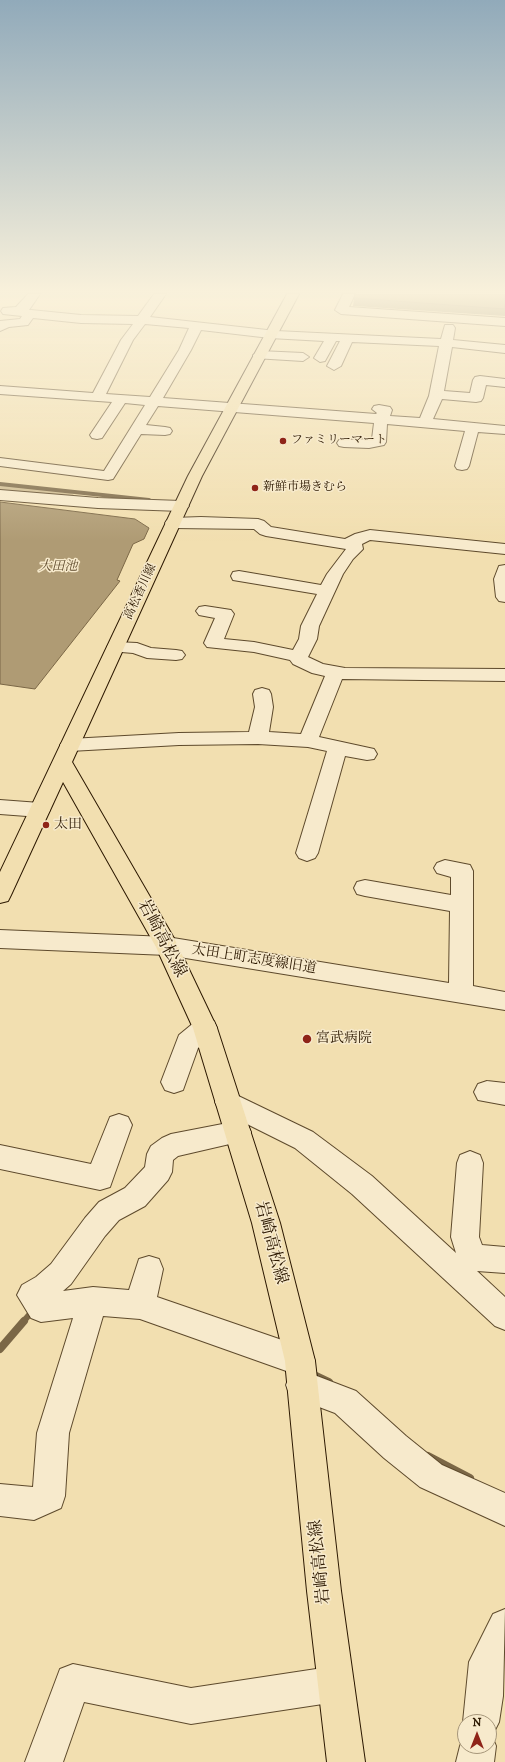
<!DOCTYPE html>
<meta charset="utf-8">
<style>
body{margin:0}
#map{position:relative;width:505px;height:1762px;overflow:hidden;background:#f2dfb0;font-family:"IM FELL DW Pica",serif}
canvas{display:block}
.north{position:absolute;left:457px;top:1714px;width:40px;height:40px;box-sizing:border-box;background:#f7eacc;border:1px solid #a6967a;border-radius:50%;rotate:0deg;font-size:11px;font-weight:700;line-height:16px;text-align:center;color:#2c1800}
.north::after{content:'';display:block;margin:auto;width:14px;height:18px;background:#8f2418;clip-path:polygon(50% 0,100% 100%,50% 72%,0 100%)}
</style>
<div id="map">
<canvas width="505" height="1762"></canvas>
<div class="north">N</div>
</div>
<script>
const g = document.querySelector('canvas').getContext('2d');
g.lineJoin = 'round';
function fillPath(path, color) { g.fillStyle = color; g.fill(path, 'evenodd'); }
const toPath = rows => new Path2D(rows.map(r => 'M' + r).join(''));
function strokePath(path, color, width, dash) { g.strokeStyle = color; g.lineWidth = width; g.lineCap = dash ? 'butt' : 'round'; g.setLineDash(dash || []); g.stroke(path); }
function write(font, color, halo, rows, align = 'center') {
  g.font = font + ' "IM FELL DW Pica","Noto Serif JP",serif'; g.lineWidth = 3; g.setLineDash([]); g.textBaseline = 'middle'; g.strokeStyle = halo; g.fillStyle = color; for (const [text, x, y, turn = 0] of rows) {
    g.save(); g.translate(x, y); g.rotate((+turn || 0) * Math.PI / 180); g.textAlign = isNaN(turn) ? turn : align; if (halo) g.strokeText(text, 0, 0); g.fillText(text, 0, 0); g.restore();
  }
}
fillPath(toPath([
 [0,485,70,492,74,495,101,501,0,492]
]), '#d0bd92');
const water = toPath([
 [0,502,135,519,149,528,144,539,133,544,117,580,120,581,35,689,0,684,0,502]
]);
fillPath(water, '#af9b74');
strokePath(water, '#7b6746', 1);
strokePath(toPath([
 [0,484,149,500]
]), '#7b6746', 4);
strokePath(toPath([
 [23,1322,29,1315,36,1315]
]), '#7b6746', 6);
strokePath(toPath([
 [0,1349,24,1321],
 [310,1373,329,1382],
 [428,1456,470,1478]
]), '#7b6746', 8);
const minor = toPath([
 [28,294,40,294,29,310,31,310,81,315,138,316,154,294,166,294,150,317,276,331,441,339,445,325,453,325,455,328,453,340,505,345,505,353,452,347,444,391,470,393,473,380,475,377,480,376,505,379,505,387,486,385,483,398,481,401,476,402,442,399,433,419,505,426,505,434,478,432,469,466,467,469,462,470,457,469,455,466,465,431,387,424,386,442,384,445,369,448,344,447,339,446,337,443,339,440,372,439,374,423,158,406,146,425,165,427,170,428,172,431,170,434,165,435,141,434,113,479,108,480,0,466,0,458,104,471,145,405,125,403,102,438,97,439,92,438,90,435,112,402,0,394,0,386,93,393,121,340,133,324,81,323,33,318,28,325,9,327,0,331,0,321,20,319,22,316,3,314,1,311,3,308,16,307,28,294],
 [145,324,189,328,179,350,150,397,106,394,133,340,145,324],
 [201,330,270,338,324,341,314,358,320,362,325,361,336,341,340,341,327,366,334,370,341,366,352,342,439,346,429,396,420,418,390,416,392,410,390,407,379,405,374,406,372,409,377,413,376,414,163,398,191,350,201,330],
 [343,294,355,294,349,307,505,318,505,326,341,314,335,310,343,294],
 [259,351,303,353,309,357,303,361,254,358,253,355,259,351],
 [0,490,98,498,181,501,186,503,189,506,186,509,181,511,98,508,0,500,0,490],
 [201,517,258,519,264,521,271,527,345,539,355,534,370,530,505,544,505,554,370,540,362,544,363,549,353,559,343,574,319,626,317,639,308,657,323,664,345,668,505,669,505,681,342,679,319,737,374,749,377,754,374,759,367,760,345,756,318,853,315,858,307,861,299,858,296,853,327,751,308,747,258,744,179,745,70,751,63,749,60,745,63,741,70,739,179,733,249,732,255,707,253,694,255,690,262,688,269,690,271,694,273,707,269,732,301,734,325,676,312,673,293,664,290,660,254,652,207,647,204,643,215,618,199,615,196,611,199,607,205,606,231,610,234,614,224,639,254,642,293,650,299,639,301,626,317,594,233,580,231,576,233,572,239,571,321,585,327,574,346,549,266,536,260,534,254,529,173,528,167,526,165,523,167,520,173,518,201,517],
 [505,565,505,602,499,601,496,597,494,579,499,566,505,565],
 [116,642,137,643,151,648,176,650,182,651,185,655,182,659,176,660,147,658,133,653,110,651,107,647,110,643,116,642],
 [0,800,40,803,47,805,50,810,47,815,40,817,0,814,0,800],
 [445,860,470,865,473,871,473,986,505,992,505,1010,167,955,0,948,0,930,167,937,449,983,450,911,365,896,357,894,354,888,357,882,365,880,451,895,451,877,437,873,434,868,437,863,445,860],
 [205,1018,214,1021,217,1028,214,1035,198,1048,183,1090,174,1093,165,1090,161,1082,179,1035,196,1021,205,1018],
 [487,1081,505,1083,505,1105,478,1100,474,1092,478,1084,487,1081],
 [228,1091,313,1132,372,1176,456,1253,451,1237,457,1163,460,1155,470,1151,480,1155,483,1163,479,1237,482,1245,505,1247,505,1273,477,1271,505,1297,505,1330,495,1326,352,1194,295,1148,247,1124,251,1132,247,1140,178,1156,173,1160,172,1172,168,1180,145,1206,119,1220,105,1236,71,1284,63,1291,93,1287,129,1290,139,1259,149,1256,159,1259,163,1269,157,1297,311,1350,315,1361,311,1372,309,1373,356,1391,406,1436,442,1465,505,1493,505,1526,420,1487,384,1458,335,1413,290,1396,286,1385,290,1374,292,1373,140,1319,103,1316,69,1433,65,1496,61,1508,34,1520,0,1516,0,1484,33,1487,37,1433,73,1318,41,1322,31,1318,17,1295,22,1285,36,1277,51,1264,85,1218,99,1202,125,1188,145,1167,147,1154,151,1146,162,1138,171,1134,238,1121,246,1124,219,1110,215,1102,219,1094,228,1091],
 [119,1114,128,1117,132,1125,110,1187,100,1190,0,1169,0,1145,91,1164,110,1117,119,1114],
 [505,1609,503,1696,499,1722,492,1736,496,1746,494,1762,456,1762,460,1746,465,1733,465,1746,489,1746,489,1722,465,1722,465,1727,463,1722,469,1662,493,1614,505,1609],
 [73,1664,191,1688,336,1666,349,1671,354,1684,349,1697,336,1702,191,1724,84,1702,63,1762,25,1762,60,1669,73,1664]
]);
const major = toPath([
 [287,294,299,294,202,476,72,762,175,940,217,1028,280,1223,315,1361,341,1591,365,1762,327,1762,307,1591,285,1361,252,1223,193,1028,156,947,63,782,11,895,8,901,0,903,0,872,188,476,287,294]
]);
strokePath(minor, '#5e4a2c', 2);
strokePath(major, '#2c1800', 2);
fillPath(minor, '#f7eacc');
fillPath(major, '#f2dfb0');
fillPath(toPath([
 [505,294,505,316,353,306,354,298]
]), '#7e6d4f');
const building = toPath([
 [355,294,505,294,505,309,354,298,355,294]
]);
fillPath(building, '#937f5c');
strokePath(building, '#675940', 1);
const sky = g.createLinearGradient(0, 0, 0, 541);
sky.addColorStop(0, '#91aaba');
sky.addColorStop(0.54, '#f9f1db');
sky.addColorStop(1, '#f9f1db00');
g.fillStyle = sky;
g.fillRect(0, 0, 505, 541);
for (const [x, y, r, color] of [
 [283,441,4,"#8f2418"],
 [255,488,4,"#8f2418"],
 [46,825,4,"#8f2418"],
 [307,1039,5,"#8f2418"]
]) { const dot = new Path2D(); dot.arc(x, y, r, 0, 2 * Math.PI); g.fillStyle = color; g.fill(dot); strokePath(dot, '#f7eacc', 1.5); }
write('12px', '#2c1800', '#f7eacc', [
 ["ファミリーマート",291,441],
 ["新鮮市場きむら",263,488]
], 'left');
write('12px', '#2c1800', '#f7eacc', [
 ["高松香川線",141,592,-65]
]);
write('italic 13px', '#604c2e', '#f7eacc', [
 ["大田池",58,567]
]);
write('14px', '#2c1800', '#f7eacc', [
 ["太田",54,825],
 ["宮武病院",316,1039]
], 'left');
write('14px', '#2c1800', '#f7eacc', [
 ["太田上町志度線旧道",254,960,9]
]);
write('17px', '#2c1800', '#f7eacc', [
 ["岩崎高松線",161,939,62],
 ["岩崎高松線",270,1243,75],
 ["岩崎高松線",321,1562,-96]
]);
</script>
